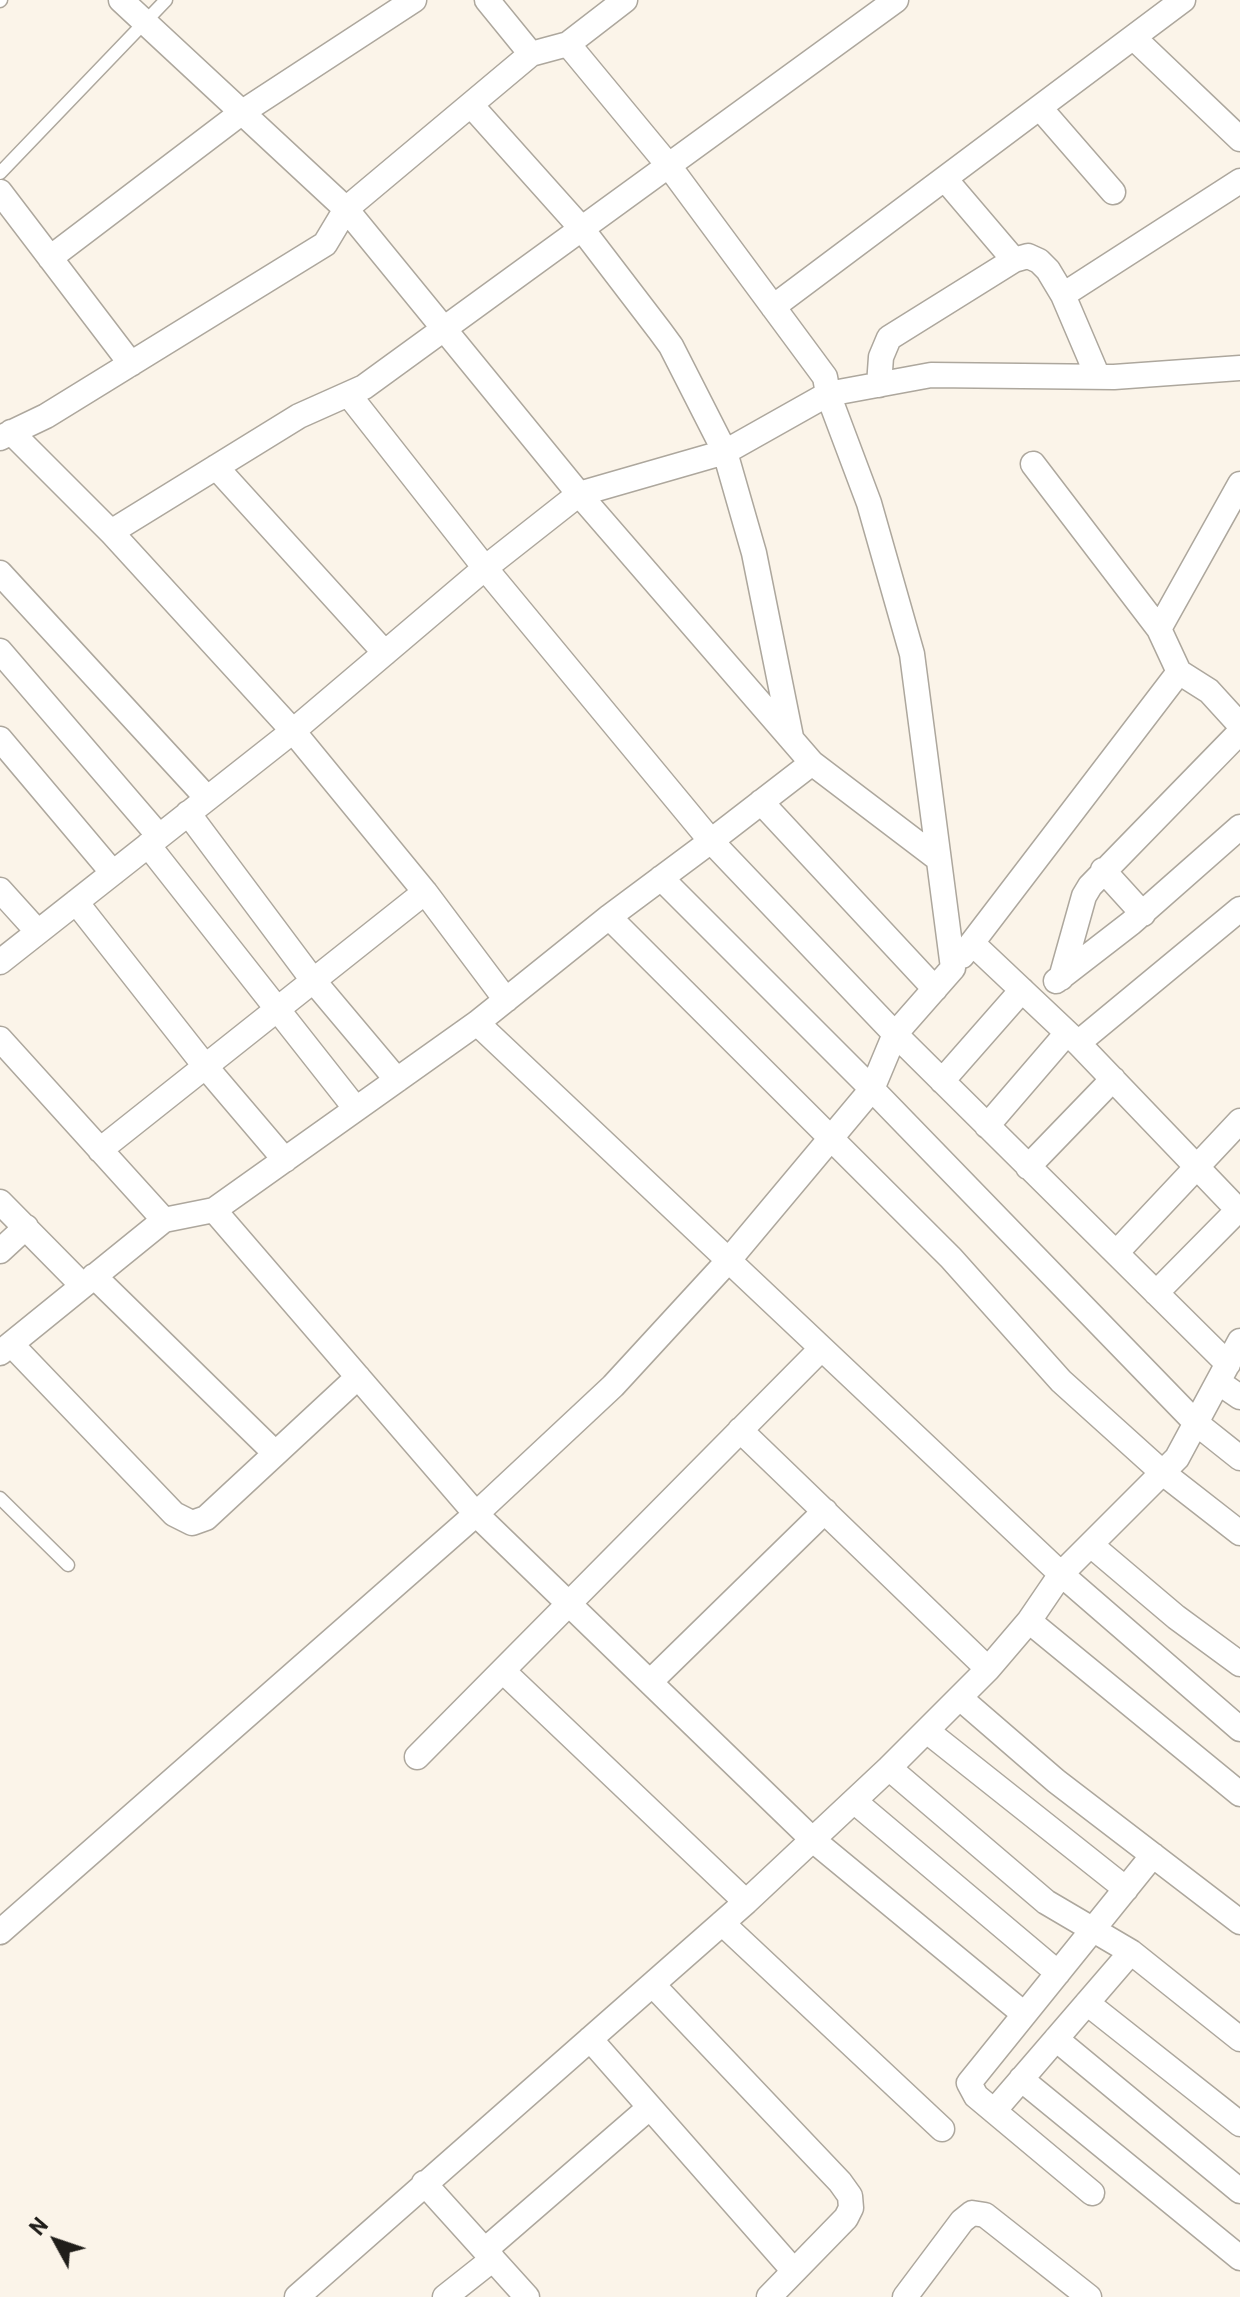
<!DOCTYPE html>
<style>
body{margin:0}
#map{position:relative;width:1240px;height:2297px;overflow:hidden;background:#fbf4e9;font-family:Barlow,sans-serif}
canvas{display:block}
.north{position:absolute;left:16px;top:2201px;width:80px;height:80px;-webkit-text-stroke:6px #fbf4e9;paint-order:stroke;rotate:310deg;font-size:22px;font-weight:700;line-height:32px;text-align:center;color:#201e1a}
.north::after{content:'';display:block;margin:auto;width:28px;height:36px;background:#201e1a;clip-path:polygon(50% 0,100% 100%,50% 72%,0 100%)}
</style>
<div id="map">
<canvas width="1240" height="2297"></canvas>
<div class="north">N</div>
</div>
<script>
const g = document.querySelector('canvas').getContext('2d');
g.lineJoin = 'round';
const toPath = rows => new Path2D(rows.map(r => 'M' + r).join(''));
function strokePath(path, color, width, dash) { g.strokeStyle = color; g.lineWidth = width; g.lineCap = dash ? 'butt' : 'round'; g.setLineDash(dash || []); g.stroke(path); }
const lane = toPath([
 [0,1,1,0],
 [0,173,166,0],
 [0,1498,68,1565]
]);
const street = toPath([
 [121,0,346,209,579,494,812,763,937,858],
 [487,0,531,54],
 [1134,38,1240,139],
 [471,105,582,229,660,331,671,346,725,452,754,553,791,737],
 [1040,108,1113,192],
 [945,179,1014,260],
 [0,192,131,364],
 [50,258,241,113,414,0],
 [1063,295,1240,181],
 [773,307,1183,0],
 [879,385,881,357,889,338,1014,260,1028,256,1039,261,1048,270,1063,295,1098,377],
 [11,432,111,532,293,731,425,892,506,1000],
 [0,438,46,416,325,244,346,209,531,54,568,44,625,0],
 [1033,464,1159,629],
 [216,467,385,653],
 [1240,484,1159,629,1179,672,1209,691,1240,725],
 [111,532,299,416,364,387,896,0],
 [0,573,207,798],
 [0,651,159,836],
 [0,739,113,873],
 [812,763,711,841,895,1034,1228,1364],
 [761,802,935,989],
 [188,813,312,979,397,1080],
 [148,845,356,1109],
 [1103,870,1143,914],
 [661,878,872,1089,1196,1423,1240,1458],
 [0,890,38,932],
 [76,902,205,1066,285,1160],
 [609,917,951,1258,1061,1381,1163,1473,1240,1533],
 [972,943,1078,1043,1240,1212],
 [962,956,1179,672],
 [0,962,293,731,485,568,579,494,725,452,828,394,931,375,1114,377,1240,368],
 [1061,978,1084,896,1090,886,1240,732],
 [1056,981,1131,923,1240,827],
 [477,1023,1061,1574,1240,1729],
 [0,1039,164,1220,214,1210,477,1023,609,917,711,841,485,568,349,395],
 [1078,1043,1240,909],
 [942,1081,1022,990],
 [987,1126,1067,1033],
 [100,1150,425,892],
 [1028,1167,1113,1079],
 [0,1202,82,1285],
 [214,1210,476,1514,813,1840,1024,2014],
 [0,1251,26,1227],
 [1116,1253,1240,1121],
 [94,1276,275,1453],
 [1156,1293,1238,1210],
 [11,1344,174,1514,192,1523,206,1518,358,1377],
 [0,1353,164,1220],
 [1218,1382,1240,1397],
 [740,1430,988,1669],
 [1091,1545,1176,1617,1240,1664],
 [1029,1621,1240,1794],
 [503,1671,746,1902],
 [650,1682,825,1511],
 [960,1698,1056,1781,1240,1922],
 [927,1731,1126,1889],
 [417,1757,821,1349],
 [889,1768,1046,1902,1131,1952,1240,2039],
 [854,1801,1058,1973],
 [722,1923,942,2129],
 [0,1932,476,1514,613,1386,728,1261,872,1089,895,1034,953,968,912,654,869,503,828,394,825,377,669,166,568,44],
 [653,1985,840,2182,850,2196,851,2208,846,2218,769,2297],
 [1087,2003,1240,2124],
 [590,2039,794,2271],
 [1056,2039,1240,2191],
 [1021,2079,1240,2258],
 [994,2111,1131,1952],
 [424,2183,527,2297],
 [1092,2193,976,2096,969,2083,1153,1855],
 [485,2250,649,2108],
 [297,2297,746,1902,889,1768,988,1669,1029,1621,1061,1574,1177,1458,1240,1341],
 [445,2297,493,2259],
 [905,2297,962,2221,972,2213,985,2215,999,2226,1089,2297]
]);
strokePath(lane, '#ada79d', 15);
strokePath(street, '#ada79d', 27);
strokePath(lane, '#fff', 12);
strokePath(street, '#fff', 24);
</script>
